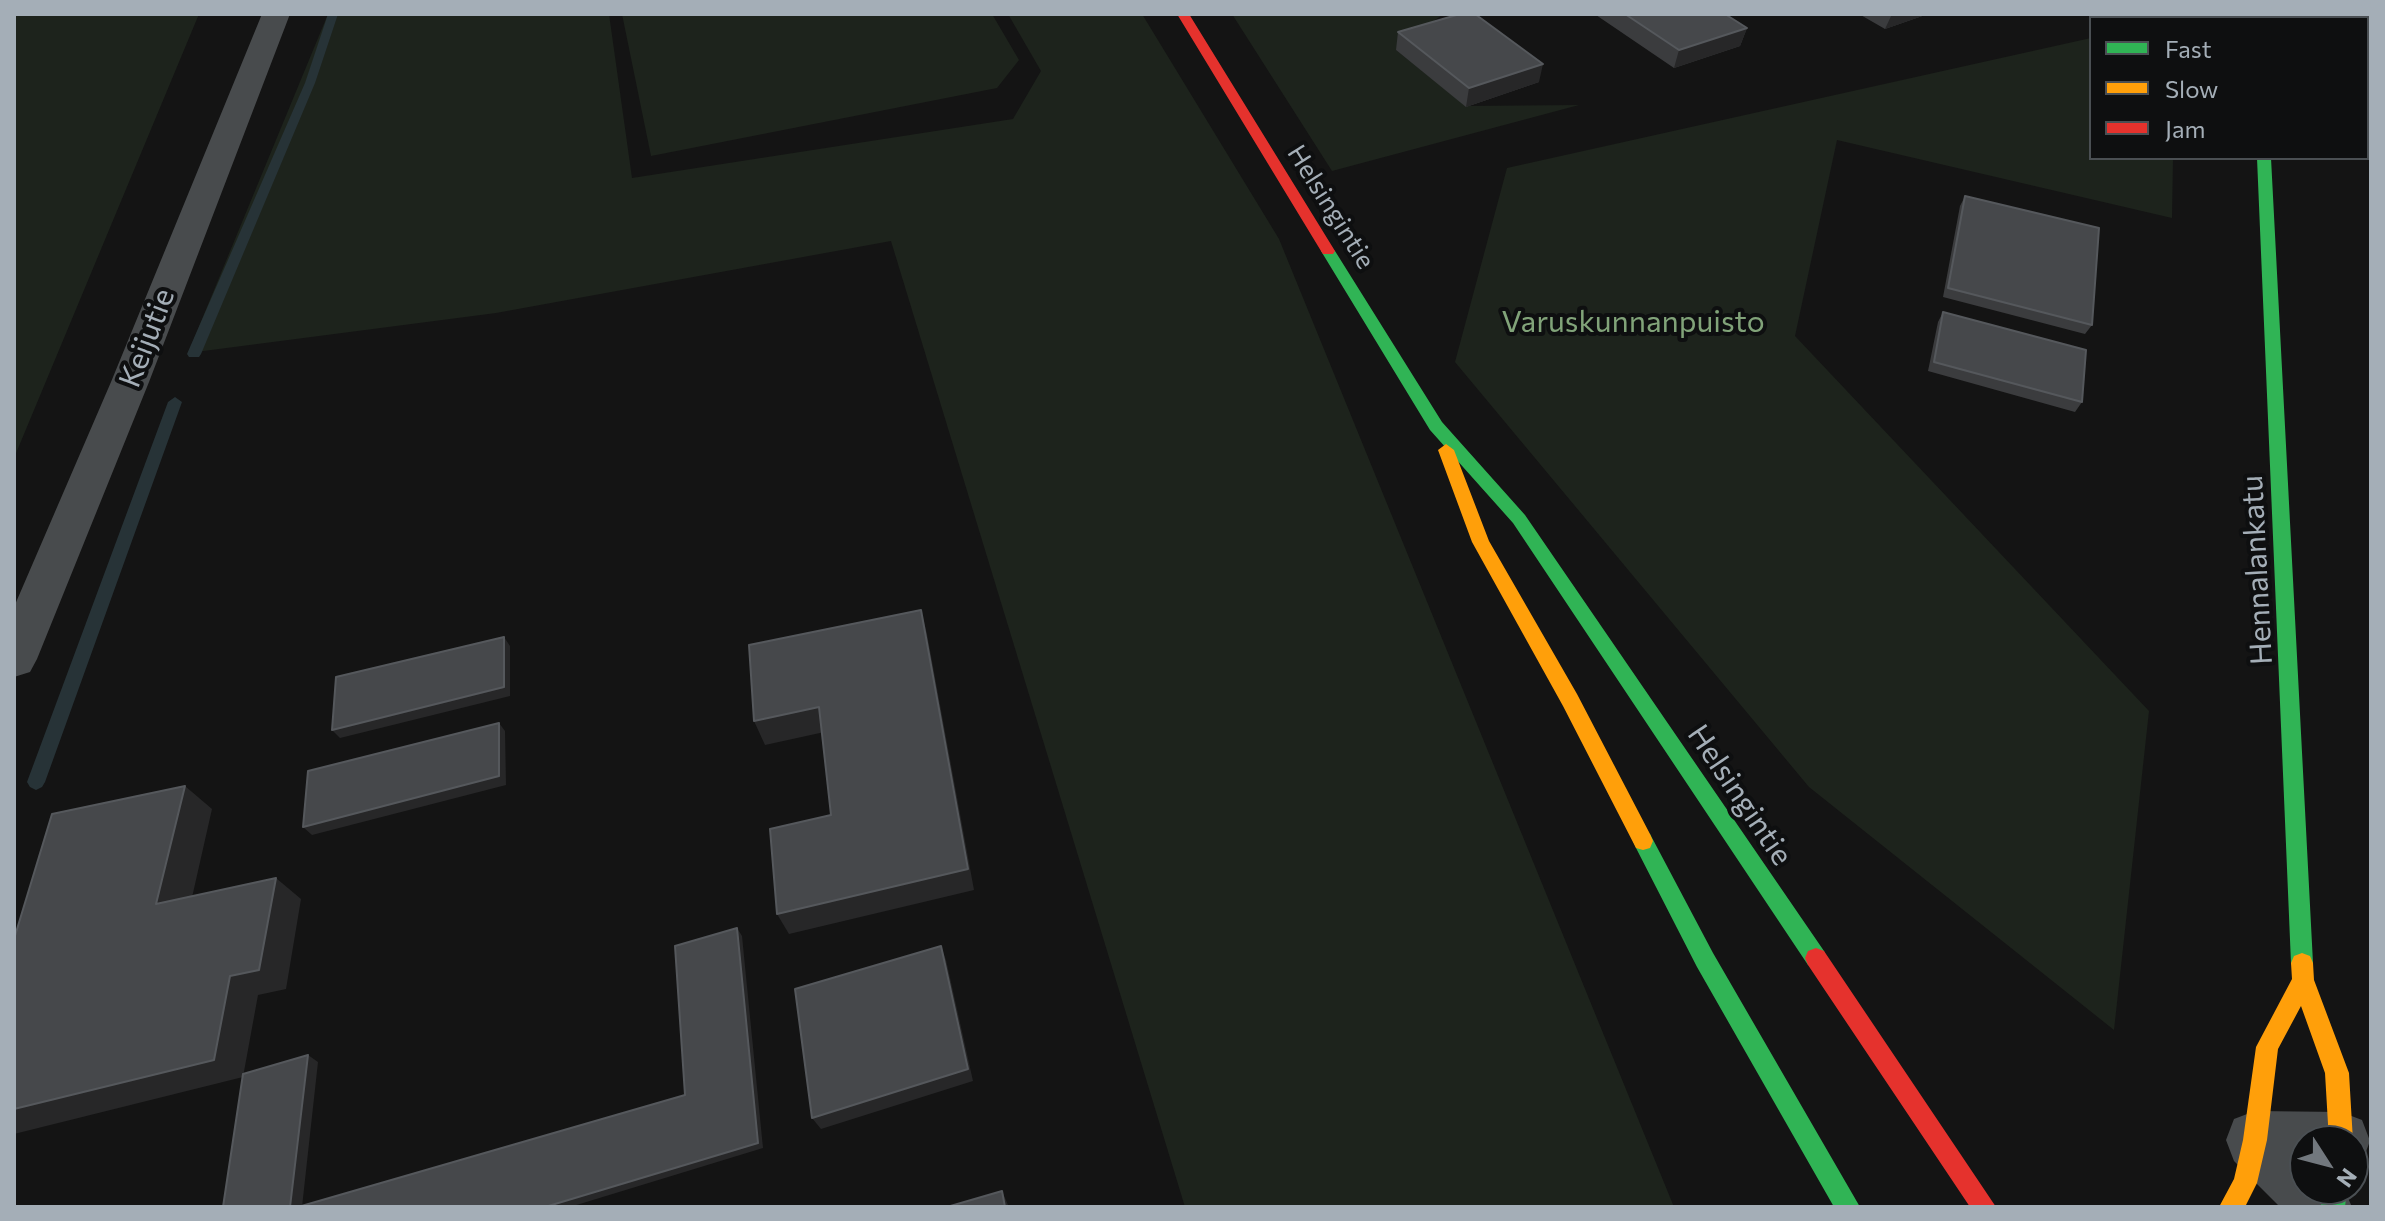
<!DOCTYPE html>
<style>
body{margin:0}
#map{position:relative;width:2385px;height:1221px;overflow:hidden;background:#141414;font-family:Commissioner,sans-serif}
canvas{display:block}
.frame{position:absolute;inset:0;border:16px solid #a4aeb7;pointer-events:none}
.legend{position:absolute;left:2089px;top:16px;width:280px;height:144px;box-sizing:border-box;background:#0e0f10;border:2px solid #4a4f53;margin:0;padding:10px 14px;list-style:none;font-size:24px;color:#a4aeb7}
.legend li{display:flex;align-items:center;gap:16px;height:40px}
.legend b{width:40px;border:2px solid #4a4f53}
.north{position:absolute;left:2289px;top:1125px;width:80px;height:80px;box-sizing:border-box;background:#0e0f10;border:2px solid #4a4f53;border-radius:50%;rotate:126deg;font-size:22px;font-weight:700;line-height:32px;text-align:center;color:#a4aeb7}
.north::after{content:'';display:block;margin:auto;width:28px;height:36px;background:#72787e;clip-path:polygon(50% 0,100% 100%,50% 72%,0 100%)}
</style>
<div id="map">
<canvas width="2385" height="1221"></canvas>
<div class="frame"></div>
<ul class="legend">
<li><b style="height:10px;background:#30b455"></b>Fast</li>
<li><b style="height:10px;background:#ff9f0a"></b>Slow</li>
<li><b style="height:10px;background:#e5322d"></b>Jam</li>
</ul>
<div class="north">N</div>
</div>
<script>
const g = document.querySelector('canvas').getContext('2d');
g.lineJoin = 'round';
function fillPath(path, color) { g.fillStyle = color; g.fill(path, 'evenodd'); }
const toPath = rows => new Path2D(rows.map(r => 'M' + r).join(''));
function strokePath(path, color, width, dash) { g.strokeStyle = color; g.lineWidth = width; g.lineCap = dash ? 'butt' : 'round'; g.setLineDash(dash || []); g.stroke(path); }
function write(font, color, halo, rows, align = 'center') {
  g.font = font + ' Commissioner,sans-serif'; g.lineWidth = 8; g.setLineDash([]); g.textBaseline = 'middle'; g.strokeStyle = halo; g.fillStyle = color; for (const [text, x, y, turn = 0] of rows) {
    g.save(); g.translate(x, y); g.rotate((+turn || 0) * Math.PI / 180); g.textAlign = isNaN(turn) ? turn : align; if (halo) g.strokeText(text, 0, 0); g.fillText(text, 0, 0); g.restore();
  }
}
fillPath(toPath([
 [14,14,199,14,14,458],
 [328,14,609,14,632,178,1013,119,1041,71,1008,14,1142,14,1279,239,1674,1207,1185,1207,891,241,496,313,188,353],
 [622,14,992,14,1019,60,997,88,651,156],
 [1232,14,1443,14,1396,50,1466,106,1579,105,1332,171],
 [2091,38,2091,158,2173,158,2172,218,1837,140,1795,336,2149,711,2114,1030,1809,787,1455,362,1507,168]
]), '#1d231c');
fillPath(toPath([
 [328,14,338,14,315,83,201,354,199,357,189,357,187,354,305,83,328,14],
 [175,397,182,402,45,782,42,787,36,790,30,787,27,782,168,402,175,397]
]), '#273337');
fillPath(toPath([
 [262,14,290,14,149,382,37,659,30,672,14,677,14,607,111,382,262,14],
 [2255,1111,2341,1112,2362,1120,2370,1141,2362,1162,2353,1165,2353,1141,2305,1141,2305,1189,2344,1189,2352,1207,2280,1207,2234,1161,2226,1140,2234,1119,2255,1111]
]), '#484b4d');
fillPath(toPath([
 [2240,14,2252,14,2254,18,2242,18,2240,14],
 [2274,14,2286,14,2285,18,2273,18,2274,14],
 [2257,158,2271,158,2313,963,2310,970,2302,973,2294,970,2291,963,2257,158],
 [1328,247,1335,251,1442,422,1525,515,1824,951,1827,958,1824,965,1816,968,1808,965,1513,523,1430,430,1321,251,1328,247],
 [1643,832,1650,834,1713,953,1860,1207,1834,1207,1697,967,1636,848,1633,841,1636,834,1643,832],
 [2323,1189,2347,1189,2345,1207,2321,1207,2323,1189]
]), '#30b455');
fillPath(toPath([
 [1446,444,1454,450,1489,541,1577,694,1650,834,1653,841,1650,848,1643,850,1636,848,1563,706,1472,542,1438,450,1446,444],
 [2302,953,2310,956,2313,963,2314,980,2349,1073,2353,1141,2329,1141,2325,1073,2301,1006,2278,1049,2267,1140,2257,1183,2245,1207,2219,1207,2234,1179,2243,1140,2256,1047,2292,979,2291,963,2294,956,2302,953]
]), '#ff9f0a');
fillPath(toPath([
 [1177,14,1189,14,1335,251,1333,254,1323,254,1321,251,1177,14],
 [1816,948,1824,951,1996,1207,1970,1207,1808,965,1805,958,1808,951,1816,948]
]), '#e5322d');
fillPath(toPath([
 [1596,14,1725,14,1747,28,1740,46,1674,68,1596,15],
 [1859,14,1928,14,1885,29],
 [2341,14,2371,14,2371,70,2367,68,2367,18,2338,18],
 [1398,32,1539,82,1466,107,1396,50],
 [1965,196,2092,325,2085,334,1943,297,1960,206],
 [1943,312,2082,402,2075,412,1928,371,1938,322]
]), '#3b3c3e');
fillPath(toPath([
 [1892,14,1928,14,1885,29],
 [1747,28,1740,46,1674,68,1679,50],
 [1543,64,1539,82,1466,107,1469,88],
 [921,610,927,634,974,890,789,934,777,914,968,869],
 [504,637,510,646,510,696,340,738,332,730],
 [819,707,829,731,765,745,754,721],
 [499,723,505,731,506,785,312,835,303,827],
 [185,786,212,809,186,924,156,904],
 [276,878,301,899,286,989,258,995,243,1077,14,1134,14,1109,230,976],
 [737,928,742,936,763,1148,570,1207,545,1207,758,1143],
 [941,946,946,960,973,1081,821,1129,812,1118],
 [308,1055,318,1062,302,1207,290,1207],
 [1002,1191,1008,1205,1009,1207,1005,1207]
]), '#272728');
const building = toPath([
 [1460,14,1475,14,1543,64,1469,88,1398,32,1460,14],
 [1625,14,1725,14,1747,28,1679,50,1625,14],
 [2343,14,2371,14,2371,32,2367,30,2367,18,2349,18,2343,14],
 [1965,196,2099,228,2092,325,1948,288,1965,196],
 [1943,312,2086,350,2082,402,1934,362,1943,312],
 [921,610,968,869,777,914,770,829,831,815,819,707,754,721,749,645,921,610],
 [504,637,504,687,332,730,336,677,504,637],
 [499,723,499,776,303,827,308,771,499,723],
 [185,786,156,904,276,878,259,970,230,976,214,1060,14,1109,14,939,52,814,185,786],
 [737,928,758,1143,545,1207,298,1207,685,1095,675,946,737,928],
 [941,946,968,1069,812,1118,795,989,941,946],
 [308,1055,290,1207,223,1207,243,1074,308,1055],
 [1002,1191,1005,1207,947,1207,1002,1191]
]);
fillPath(building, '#46484b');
strokePath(building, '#55585c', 2);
write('26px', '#a4aeb7', '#0e0f10', [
 ["Helsingintie",1331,207,58]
]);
write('30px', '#81a379', '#0e0f10', [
 ["Varuskunnanpuisto",1633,322]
]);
write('30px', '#a4aeb7', '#0e0f10', [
 ["Keijutie",147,338,-69],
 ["Hennalankatu",2257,570,-93],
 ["Helsingintie",1740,795,56]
]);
</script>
